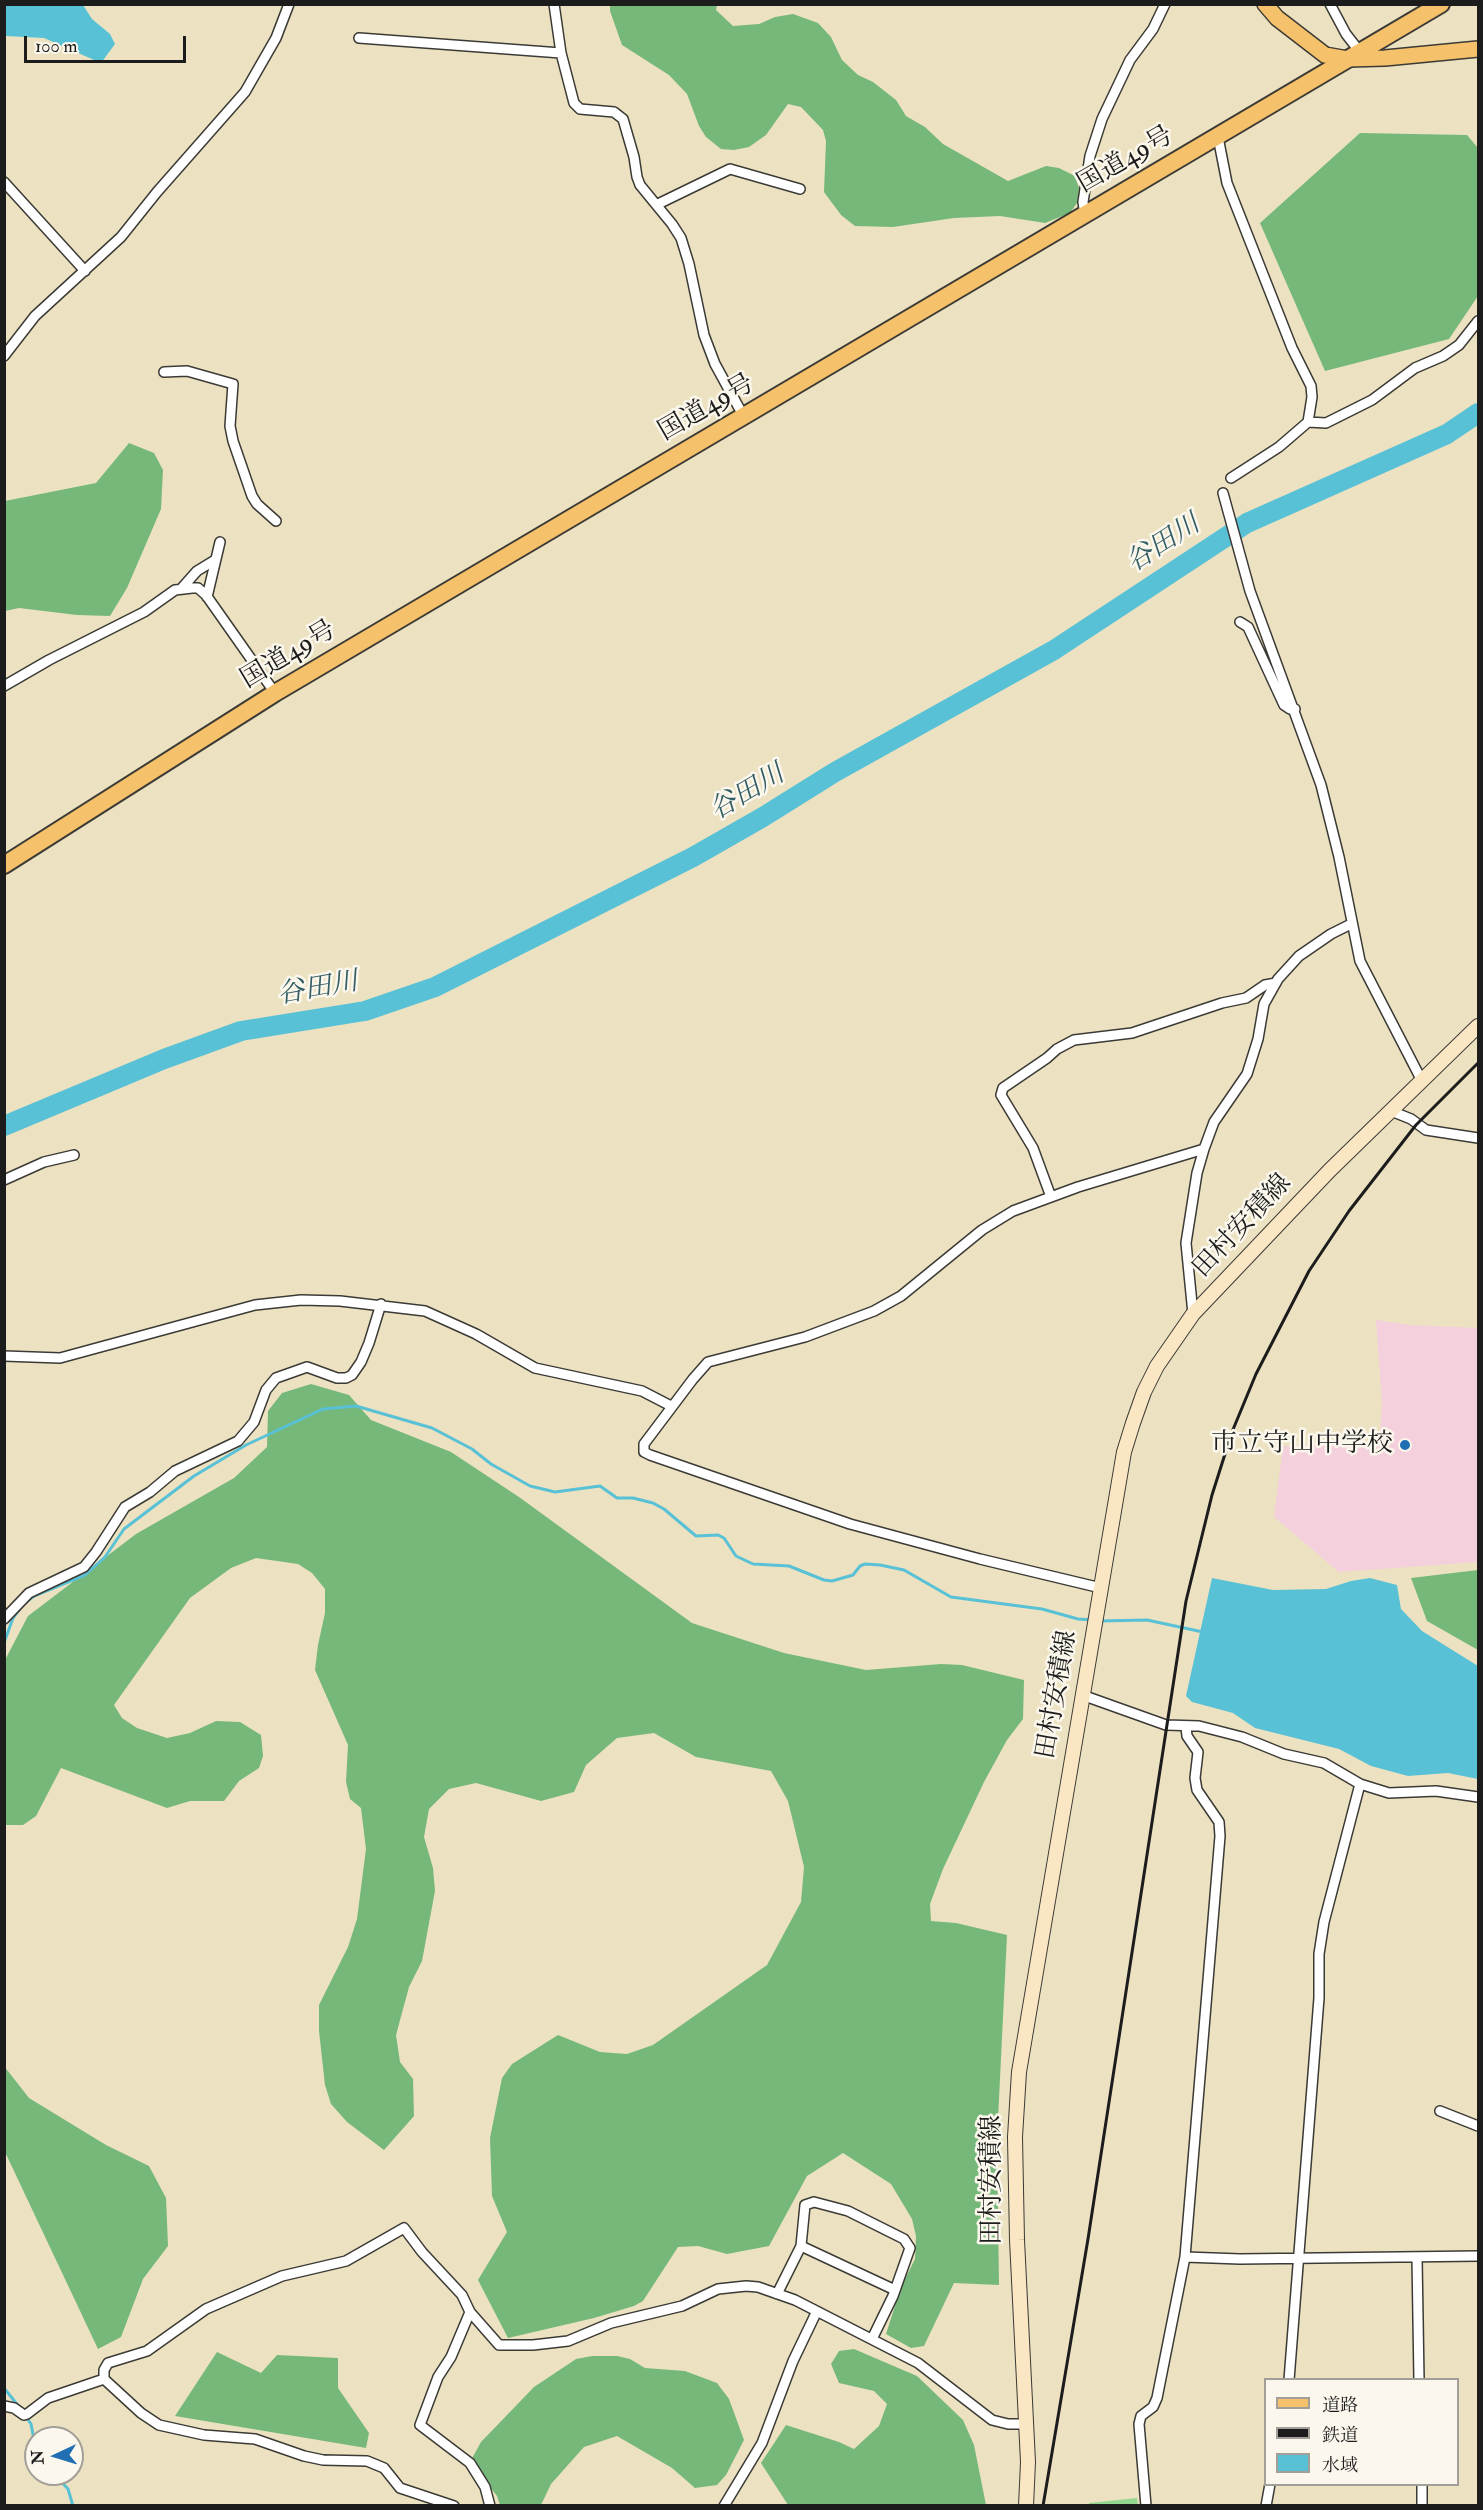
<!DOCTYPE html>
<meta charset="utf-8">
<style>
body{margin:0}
#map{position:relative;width:1483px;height:2510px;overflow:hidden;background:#ece2c2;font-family:"IM FELL Double Pica","Noto Serif JP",serif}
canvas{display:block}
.frame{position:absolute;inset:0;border:6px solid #1c1c1c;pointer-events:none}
.legend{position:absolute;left:1264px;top:2378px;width:195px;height:108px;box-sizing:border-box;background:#fbf7ec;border:2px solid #a29f99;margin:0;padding:8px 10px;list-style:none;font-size:18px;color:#1c1c1c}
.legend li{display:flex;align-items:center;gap:12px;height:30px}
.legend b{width:30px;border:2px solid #a29f99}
.north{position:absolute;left:24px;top:2426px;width:60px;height:60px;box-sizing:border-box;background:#fbf7ec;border:2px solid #a29f99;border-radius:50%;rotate:266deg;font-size:16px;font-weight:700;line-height:24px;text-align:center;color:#1c1c1c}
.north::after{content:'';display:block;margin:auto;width:21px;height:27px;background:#1f6fb2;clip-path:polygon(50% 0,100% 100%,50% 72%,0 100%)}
.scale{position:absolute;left:24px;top:36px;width:162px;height:27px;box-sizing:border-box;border:3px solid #1c1c1c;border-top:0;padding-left:8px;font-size:18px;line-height:21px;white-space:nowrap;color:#1c1c1c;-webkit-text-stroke:4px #fbf7ec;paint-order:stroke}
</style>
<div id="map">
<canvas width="1483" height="2510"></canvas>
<div class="frame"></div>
<ul class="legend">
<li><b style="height:8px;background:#f5c16b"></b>道路</li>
<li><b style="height:8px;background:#1c1c1c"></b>鉄道</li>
<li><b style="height:16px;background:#59c1d6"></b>水域</li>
</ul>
<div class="north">N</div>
<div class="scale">100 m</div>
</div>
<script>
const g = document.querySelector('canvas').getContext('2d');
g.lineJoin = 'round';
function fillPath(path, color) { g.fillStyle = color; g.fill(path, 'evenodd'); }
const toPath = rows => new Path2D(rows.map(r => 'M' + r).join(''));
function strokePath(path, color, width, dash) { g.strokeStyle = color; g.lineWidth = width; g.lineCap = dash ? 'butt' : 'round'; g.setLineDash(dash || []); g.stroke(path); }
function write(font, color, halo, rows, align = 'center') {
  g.font = font + ' "IM FELL Double Pica","Noto Serif JP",serif'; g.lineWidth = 5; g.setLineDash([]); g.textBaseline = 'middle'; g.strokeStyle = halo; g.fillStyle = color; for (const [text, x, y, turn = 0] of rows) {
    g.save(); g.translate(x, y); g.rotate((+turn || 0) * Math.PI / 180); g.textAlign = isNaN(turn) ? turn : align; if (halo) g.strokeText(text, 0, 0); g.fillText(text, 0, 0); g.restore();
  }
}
fillPath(toPath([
 [1376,1320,1410,1325,1478,1328,1478,1562,1339,1572,1274,1517,1283,1446,1379,1444,1382,1403]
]), '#f4cfdc');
fillPath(toPath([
 [1137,2498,1138,2505,1089,2505,1089,2503]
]), '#93d790');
fillPath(toPath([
 [610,5,717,5,716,10,733,26,759,24,775,17,793,14,818,23,831,37,842,60,858,75,873,82,896,100,906,116,925,127,943,144,1008,181,1046,166,1059,168,1075,176,1079,188,1077,203,1070,213,1045,223,1000,216,954,218,893,227,855,226,841,215,824,192,826,141,823,130,801,107,788,104,766,135,749,147,734,150,721,149,706,137,699,126,687,94,669,75,622,45,610,11],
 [1360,133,1467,135,1478,148,1478,296,1449,339,1325,371,1260,223],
 [129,443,154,453,163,470,161,509,127,588,110,616,77,615,19,608,5,611,5,501,96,483],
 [311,1384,349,1395,371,1420,451,1452,519,1497,692,1623,784,1653,866,1670,941,1664,962,1665,1024,1680,1023,1719,1007,1740,984,1782,943,1869,930,1904,931,1921,956,1923,1007,1935,997,2140,999,2285,954,2283,924,2346,911,2348,886,2334,901,2287,915,2259,916,2236,912,2219,891,2184,843,2153,807,2176,769,2246,727,2254,698,2246,678,2247,643,2301,634,2306,594,2318,508,2338,478,2280,507,2232,492,2196,490,2138,502,2078,512,2064,558,2035,600,2052,627,2054,653,2045,767,1965,801,1902,804,1867,788,1801,771,1771,696,1757,654,1733,617,1738,586,1765,574,1792,541,1801,476,1783,449,1789,429,1809,424,1837,433,1868,435,1891,422,1961,409,1987,396,2035,400,2062,413,2079,414,2116,384,2150,347,2122,331,2104,325,2085,319,2031,319,2005,348,1947,357,1919,366,1849,361,1808,350,1799,346,1782,348,1745,315,1670,318,1645,325,1613,325,1589,312,1573,298,1564,256,1558,231,1568,190,1598,114,1705,122,1718,137,1728,167,1738,190,1733,216,1721,240,1722,261,1735,263,1756,259,1768,239,1781,224,1801,190,1801,167,1808,61,1768,36,1816,23,1825,5,1825,5,1660,28,1616,136,1534,234,1478,267,1447,268,1411,282,1393],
 [1478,1570,1478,1650,1427,1621,1411,1578],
 [4,2066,29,2098,106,2145,149,2166,166,2198,168,2246,143,2279,121,2337,98,2349,5,2152],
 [854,2349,917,2376,963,2420,974,2445,986,2505,788,2505,761,2463,786,2425,839,2442,854,2449,879,2426,887,2404,874,2391,839,2383,831,2364,839,2351],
 [217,2352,261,2373,277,2355,338,2358,338,2388,369,2433,366,2448,175,2416],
 [592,2356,617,2356,630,2359,645,2368,685,2371,717,2383,729,2399,744,2440,726,2475,717,2485,695,2488,672,2468,617,2436,584,2447,551,2484,541,2505,500,2505,497,2496,470,2462,481,2442,534,2387,576,2359]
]), '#76b87a');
fillPath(toPath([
 [4,5,83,5,92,19,110,34,115,44,101,63,44,38,5,36],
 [1212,1578,1273,1590,1326,1589,1351,1581,1370,1578,1397,1585,1401,1609,1422,1631,1478,1666,1478,1779,1448,1773,1408,1776,1371,1766,1339,1749,1255,1728,1233,1713,1192,1702,1186,1696]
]), '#59c1d6');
strokePath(toPath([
 [25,1603,34,1596,85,1575,105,1557,124,1529,194,1476,246,1445,323,1409,356,1406,432,1428,472,1449,491,1464,530,1486,555,1492,600,1486,617,1498,633,1498,653,1503,664,1509,696,1536,718,1535,724,1538,736,1556,753,1564,789,1566,824,1580,832,1581,853,1575,860,1566,865,1564,880,1565,904,1570,951,1597,1042,1609,1078,1619,1093,1620],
 [1099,1621,1147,1620,1203,1632],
 [4,1643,13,1618,21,1607],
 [4,2388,20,2408],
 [25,2415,31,2424,36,2450],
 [54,2474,68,2489,73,2506]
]), '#59c1d6', 3);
strokePath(toPath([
 [4,1126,164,1059,241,1031,365,1011,435,987,693,857,763,817,835,772,1054,650,1247,523,1447,434,1478,413]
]), '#59c1d6', 20);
const minor = toPath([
 [554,4,561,53,574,103,580,109,614,112,623,119,634,157,637,177,640,185,672,224,681,238,689,264,704,335,715,364,744,417],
 [1330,4,1346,34,1360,52],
 [359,38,561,53],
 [1218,137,1227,183,1292,348,1311,386,1312,397,1308,422,1279,447,1231,478],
 [4,182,85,271],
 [658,204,730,169,800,189],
 [1085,215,1083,202,1090,156,1102,119,1130,60,1153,29,1165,4],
 [4,356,35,316,121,237,157,192,245,92,276,38,289,4],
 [164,372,187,371,233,384,230,426,233,441,252,496,257,504,276,521],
 [1308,422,1326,423,1372,400,1415,368,1443,356,1459,345,1478,321],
 [1223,493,1250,591,1321,785,1339,857,1360,961,1422,1081],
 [181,589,197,571,215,560],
 [207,597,220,542],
 [1240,622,1248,627,1284,705,1290,709,1295,709],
 [4,686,49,660,144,612,175,590,192,588,198,588,206,595,275,693],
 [1391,1111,1411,1119,1426,1130,1478,1138],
 [4,1180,44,1162,74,1155],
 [1051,1197,1033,1148,1001,1095,1003,1088,1047,1058,1057,1049,1074,1040,1132,1033,1222,1003,1246,998,1265,985,1276,983],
 [1193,1314,1186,1243,1197,1173,1204,1149],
 [4,1356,60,1358,255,1305,301,1300,340,1301,425,1311,476,1334,535,1368,642,1391,671,1406],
 [1101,1588,980,1559,850,1524,650,1455,644,1452,644,1444,693,1379,708,1362,805,1337,874,1311,901,1296,982,1230,1013,1211,1078,1187,1204,1149,1214,1122,1247,1074,1258,1039,1264,1004,1278,979,1299,956,1331,934,1351,924],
 [4,1619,29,1593,84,1567,96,1552,125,1507,150,1492,175,1471,238,1441,254,1422,266,1390,276,1378,307,1367,337,1378,346,1378,352,1375,361,1362,369,1343,381,1304],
 [1082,1695,1166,1725,1199,1726,1242,1737,1284,1754,1324,1763,1360,1784,1389,1793,1436,1791,1478,1797],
 [1440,2111,1478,2126],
 [801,2246,895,2290],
 [1185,2257,1220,1836,1219,1822,1197,1790,1195,1778,1198,1752,1187,1736,1186,1727],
 [1417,2258,1419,2380],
 [777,2294,801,2246,805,2205,814,2202,848,2211,904,2239,910,2248,893,2296,872,2339],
 [470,2312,451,2357,438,2377,420,2425,470,2463,485,2487,490,2506],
 [104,2379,141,2413,159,2425,204,2435,255,2439,304,2456,323,2460,367,2461,384,2468,400,2488,454,2506],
 [1289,2380,1319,1998,1319,1954,1324,1922,1360,1784],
 [4,2406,14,2408,24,2415,27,2414,48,2398,104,2379,104,2370,108,2363,147,2351,206,2309,282,2276,346,2261,404,2228,422,2252,462,2295,470,2312,499,2345,533,2345,568,2341,611,2323,682,2306,718,2289,746,2286,758,2287,795,2300,918,2363,992,2420,1008,2424,1026,2424],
 [1422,2484,1422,2506],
 [724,2506,762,2443,793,2361,816,2313],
 [1146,2506,1139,2424,1141,2416,1153,2407,1157,2398,1185,2257,1240,2259,1478,2256],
 [1266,2506,1270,2484]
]);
const secondary = toPath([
 [1026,2506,1028,2462,1017,2240,1015,2137,1019,2072,1124,1452,1133,1423,1144,1392,1157,1366,1193,1314,1330,1170,1478,1026]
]);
const primary = toPath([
 [1265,4,1277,18,1325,55,1348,59,1385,58,1478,49]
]);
const trunk = toPath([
 [4,865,275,693,1441,4]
]);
strokePath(minor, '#3b3a35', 12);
strokePath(secondary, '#3b3a35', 16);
strokePath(primary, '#3b3a35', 18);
strokePath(trunk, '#3b3a35', 20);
strokePath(minor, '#fff', 9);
strokePath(secondary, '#fbe6c4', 14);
strokePath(primary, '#f5c16b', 15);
strokePath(trunk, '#f5c16b', 16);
strokePath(toPath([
 [1043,2506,1088,2239,1186,1601,1212,1495,1232,1432,1256,1374,1309,1271,1349,1211,1416,1125,1478,1063]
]), '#1c1c1c', 3);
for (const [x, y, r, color] of [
 [1405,1445,6,"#1f6fb2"]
]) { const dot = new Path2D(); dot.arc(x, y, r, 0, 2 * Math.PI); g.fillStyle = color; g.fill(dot); strokePath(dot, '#fbf7ec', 2); }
write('26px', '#1c1c1c', '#fbf7ec', [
 ["国道49号",1126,161,-30],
 ["国道49号",707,409,-30],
 ["国道49号",289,656,-31],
 ["田村安積線",1243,1227,-47],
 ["田村安積線",1058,1695,-80],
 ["田村安積線",993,2180,-90]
]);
write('26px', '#1c1c1c', '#fbf7ec', [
 ["市立守山中学校",1393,1445]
], 'right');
write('italic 27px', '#345e66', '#fbf7ec', [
 ["谷田川",1164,545,-33],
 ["谷田川",748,794,-31],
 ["谷田川",318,990,-10]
]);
</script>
